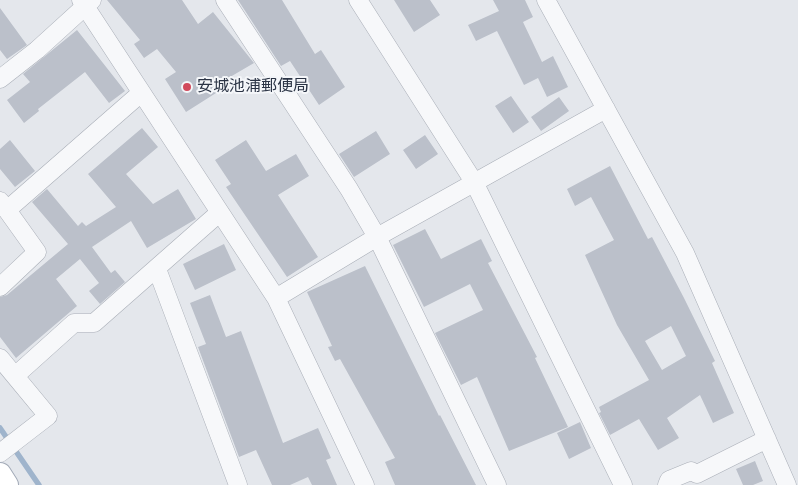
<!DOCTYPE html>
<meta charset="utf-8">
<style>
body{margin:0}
canvas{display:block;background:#e4e7ec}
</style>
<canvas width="798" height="485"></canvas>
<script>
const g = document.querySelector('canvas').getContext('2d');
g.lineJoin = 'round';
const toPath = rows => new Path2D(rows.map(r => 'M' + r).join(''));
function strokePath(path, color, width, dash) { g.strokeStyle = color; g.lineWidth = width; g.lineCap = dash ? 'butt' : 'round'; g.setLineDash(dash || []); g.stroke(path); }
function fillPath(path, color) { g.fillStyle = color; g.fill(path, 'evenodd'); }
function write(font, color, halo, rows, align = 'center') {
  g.font = font + ' "DejaVu Sans","Noto Sans JP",sans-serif'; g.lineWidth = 4; g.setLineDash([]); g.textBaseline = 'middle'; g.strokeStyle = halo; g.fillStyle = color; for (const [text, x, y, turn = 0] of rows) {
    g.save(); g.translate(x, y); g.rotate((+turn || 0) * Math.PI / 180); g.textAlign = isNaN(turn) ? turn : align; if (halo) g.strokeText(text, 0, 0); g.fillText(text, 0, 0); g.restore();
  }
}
strokePath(toPath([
 [0,428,39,485]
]), '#9fb4cc', 5.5);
fillPath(toPath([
 [107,0,182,0,198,24,213,12,254,63,213,87,216,93,186,112,165,79,176,72,157,49,144,58,134,44,140,40],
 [238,0,282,0,315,54,321,50,345,87,319,105,290,61,281,66],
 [394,0,430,0,440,15,414,32],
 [493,0,525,0,533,17,523,22,542,62,553,56,568,87,547,97,538,78,524,85,497,31,476,41,468,25,499,11],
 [0,8,27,45,7,59,0,50],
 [77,30,125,91,109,103,85,72,38,109,39,111,24,123,7,100,30,82,23,74],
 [511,96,529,122,513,133,495,106],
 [559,97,569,111,541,131,531,117],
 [142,128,158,147,126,174,153,204,178,189,196,219,147,248,131,221,92,247,111,273,115,270,125,282,100,304,89,291,99,283,80,259,56,279,77,306,16,358,0,337,0,297,7,295,68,244,32,202,47,189,78,226,82,222,86,226,116,207,88,174],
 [376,131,390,154,354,177,339,154],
 [425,135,438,154,416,169,403,150],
 [10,140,35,171,15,187,0,169,0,149],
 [246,140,266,171,296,154,309,176,278,195,318,257,287,277,226,187,231,184,215,160],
 [610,166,648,239,652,237,684,298,715,361,712,363,734,413,713,423,700,395,667,418,679,438,658,450,639,419,610,435,599,413,601,412,599,407,649,380,617,325,585,255,614,240,591,197,575,206,567,189],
 [671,326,686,356,662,370,645,341],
 [425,229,441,259,481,239,492,261,488,263,537,357,535,358,568,427,509,451,477,377,461,385,435,333,483,310,470,284,424,307,393,245],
 [224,244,236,270,195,290,183,264],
 [365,266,439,416,440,415,476,485,395,485,385,462,395,458,340,359,335,361,328,347,332,346,307,292],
 [210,295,226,337,241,331,283,443,318,428,331,458,326,460,337,485,312,485,308,477,290,485,272,485,256,450,239,457,198,347,206,344,190,303],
 [580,422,591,448,569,459,557,433],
 [755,461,763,481,753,485,743,485,736,469]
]), '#bbc0ca');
const minor = toPath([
 [81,0,276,298,365,485],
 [225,0,349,189,377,237,497,485],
 [358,0,474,182,623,485],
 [546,0,685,253,787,485],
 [0,79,37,50,92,0],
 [0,201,7,210,141,93],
 [157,269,238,485],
 [0,287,37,252,7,210],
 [276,298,377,237,606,109],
 [0,358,48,416,0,453],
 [15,376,74,323,94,323,219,213],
 [667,485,669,480,691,471,697,474,767,439]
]);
const major = toPath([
 [0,474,7,485]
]);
strokePath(minor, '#a9aeb7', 19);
strokePath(major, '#a3abb8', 24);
strokePath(minor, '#f7f8fa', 18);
strokePath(major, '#fff', 22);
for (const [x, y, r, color] of [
 [187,87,5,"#d1495b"]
]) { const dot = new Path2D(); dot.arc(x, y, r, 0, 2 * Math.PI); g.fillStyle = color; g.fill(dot); strokePath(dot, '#f4f6f9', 2); }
write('16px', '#2b3445', '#f4f6f9', [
 ["安城池浦郵便局",197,87]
], 'left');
</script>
